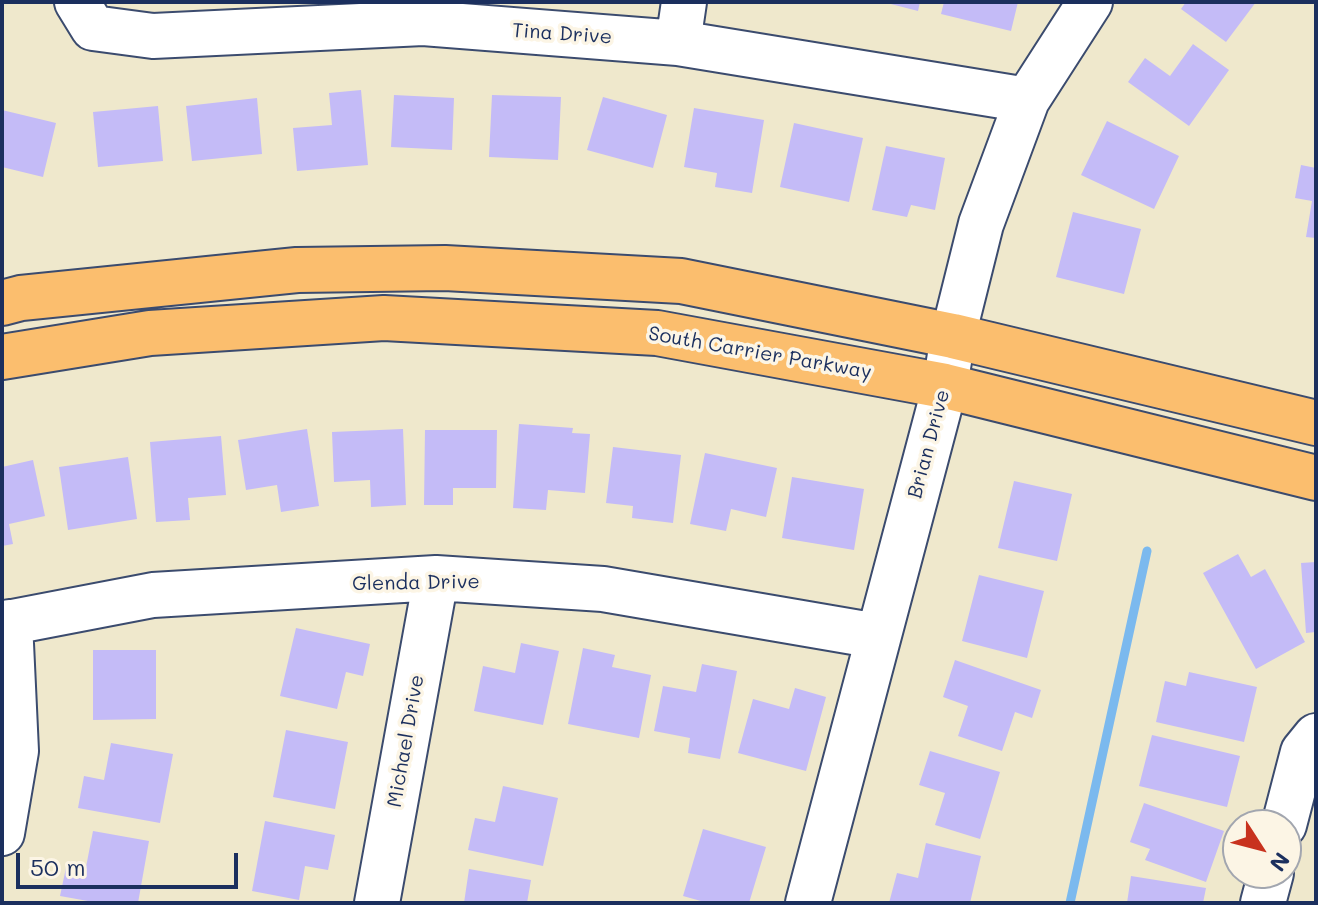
<!DOCTYPE html>
<style>
body{margin:0}
#map{position:relative;width:1318px;height:905px;overflow:hidden;background:#efe8cc;font-family:Mali,sans-serif}
canvas{display:block}
.frame{position:absolute;inset:0;border:4px solid #1b2f5e;pointer-events:none}
.north{position:absolute;left:1222px;top:809px;width:80px;height:80px;box-sizing:border-box;background:#fcf5e5;border:2px solid #a2a6af;border-radius:50%;rotate:126deg;font-size:22px;font-weight:700;line-height:32px;text-align:center;color:#1b2f5e}
.north::after{content:'';display:block;margin:auto;width:28px;height:36px;background:#c8321e;clip-path:polygon(50% 0,100% 100%,50% 72%,0 100%)}
.scale{position:absolute;left:16px;top:853px;width:222px;height:36px;box-sizing:border-box;border:4px solid #1b2f5e;border-top:0;padding-left:10px;font-size:24px;line-height:28px;white-space:nowrap;color:#1b2f5e;-webkit-text-stroke:6px #fcf5e5;paint-order:stroke}
</style>
<div id="map">
<canvas width="1318" height="905"></canvas>
<div class="frame"></div>
<div class="north">N</div>
<div class="scale">50 m</div>
</div>
<script>
const g = document.querySelector('canvas').getContext('2d');
g.lineJoin = 'round';
const toPath = rows => new Path2D(rows.map(r => 'M' + r).join(''));
function strokePath(path, color, width, dash) { g.strokeStyle = color; g.lineWidth = width; g.lineCap = dash ? 'butt' : 'round'; g.setLineDash(dash || []); g.stroke(path); }
function fillPath(path, color) { g.fillStyle = color; g.fill(path, 'evenodd'); }
function write(font, color, halo, rows, align = 'center') {
  g.font = font + ' Mali,sans-serif'; g.lineWidth = 7; g.setLineDash([]); g.textBaseline = 'middle'; g.strokeStyle = halo; g.fillStyle = color; for (const [text, x, y, turn = 0] of rows) {
    g.save(); g.translate(x, y); g.rotate((+turn || 0) * Math.PI / 180); g.textAlign = isNaN(turn) ? turn : align; if (halo) g.strokeText(text, 0, 0); g.fillText(text, 0, 0); g.restore();
  }
}
strokePath(toPath([
 [1070,903,1147,551]
]), '#7bb9ee', 9);
fillPath(toPath([
 [883,2,920,2,918,11],
 [944,2,1018,2,1011,31,941,14],
 [1186,2,1256,2,1226,42,1181,9],
 [1193,44,1229,70,1189,126,1128,82,1145,58,1170,76],
 [361,90,368,165,297,171,293,128,332,125,329,93],
 [394,95,454,98,452,150,391,147],
 [492,95,561,97,558,160,489,157],
 [603,97,667,115,653,168,587,150],
 [257,98,262,154,192,161,186,106],
 [158,106,163,161,98,167,93,112],
 [694,108,764,120,752,193,715,187,717,173,684,167],
 [2,110,56,123,43,177,2,167],
 [1107,121,1179,156,1154,209,1081,175],
 [794,123,863,138,849,202,780,187],
 [886,146,945,158,935,210,911,205,907,217,872,210],
 [1301,165,1316,168,1316,238,1306,237,1312,201,1295,198],
 [1073,212,1141,229,1124,294,1056,277],
 [519,424,573,428,572,433,590,434,585,493,548,490,546,510,513,508],
 [307,429,319,506,281,512,277,485,246,490,238,440],
 [403,429,406,505,371,507,370,480,334,482,332,432],
 [425,430,497,430,496,488,453,488,453,505,424,505],
 [221,436,226,495,188,498,190,520,156,522,150,442],
 [613,447,681,455,673,523,632,518,633,506,606,503],
 [705,453,777,468,766,517,731,509,726,531,690,524],
 [128,457,137,519,68,530,59,467],
 [33,460,45,516,9,524,13,544,2,546,2,467],
 [792,477,864,489,854,550,782,538],
 [1014,481,1072,494,1057,561,998,548],
 [1238,554,1251,577,1265,569,1305,642,1256,669,1203,573],
 [1316,562,1316,632,1306,633,1301,563],
 [979,575,1044,591,1027,658,962,641],
 [296,628,370,644,363,676,346,672,337,709,280,696],
 [521,643,559,651,543,725,474,711,483,666,515,673],
 [583,648,615,655,612,667,651,675,639,738,568,724],
 [93,650,156,650,156,719,93,720],
 [955,660,1041,690,1032,718,1015,712,1002,751,958,736,968,706,943,697],
 [702,664,737,671,720,759,688,753,690,738,654,731,663,686,696,692],
 [1189,672,1257,687,1244,742,1156,722,1165,681,1186,686],
 [795,688,826,697,806,771,738,753,753,699,789,709],
 [286,730,348,742,335,809,273,797],
 [1152,735,1240,756,1227,807,1139,786],
 [111,743,173,754,160,823,78,808,84,776,104,780],
 [930,751,1000,772,980,839,935,825,945,793,919,785],
 [503,786,558,798,543,866,468,850,475,818,495,822],
 [1144,803,1224,831,1206,882,1145,860,1150,849,1130,842],
 [265,821,335,835,328,870,305,866,299,900,252,891],
 [703,829,766,847,749,903,708,903,683,896],
 [93,831,149,841,138,903,99,903,60,896,67,863,86,867],
 [926,843,981,856,970,903,889,903,897,873,918,878],
 [469,869,531,880,527,903,464,903],
 [1131,876,1206,888,1203,903,1127,903]
]), '#c4bbf7');
const minor = toPath([
 [77,2,93,28,153,36,423,23,678,43,1027,100],
 [678,43,684,2],
 [2,624,153,595,436,578,603,589,877,636],
 [1284,825,1303,752,1316,736],
 [2,833,16,751,10,622],
 [377,903,436,578],
 [808,903,945,386,953,336,981,224,1027,100,1090,2],
 [1263,903,1271,873]
]);
const major = toPath([
 [2,303,21,298,297,270,445,268,681,281,953,336,1316,423],
 [2,357,150,333,384,318,657,333,945,386,1316,478]
]);
strokePath(minor, '#3b4b6e', 48);
strokePath(major, '#3b4b6e', 48);
strokePath(minor, '#fff', 44);
strokePath(major, '#fbbe6e', 44);
write('20px', '#1b2f5e', '#fcf5e5', [
 ["Tina Drive",562,34,4],
 ["South Carrier Parkway",760,353,10],
 ["Brian Drive",929,444,-75],
 ["Glenda Drive",416,583,-1],
 ["Michael Drive",406,741,-80]
]);
</script>
